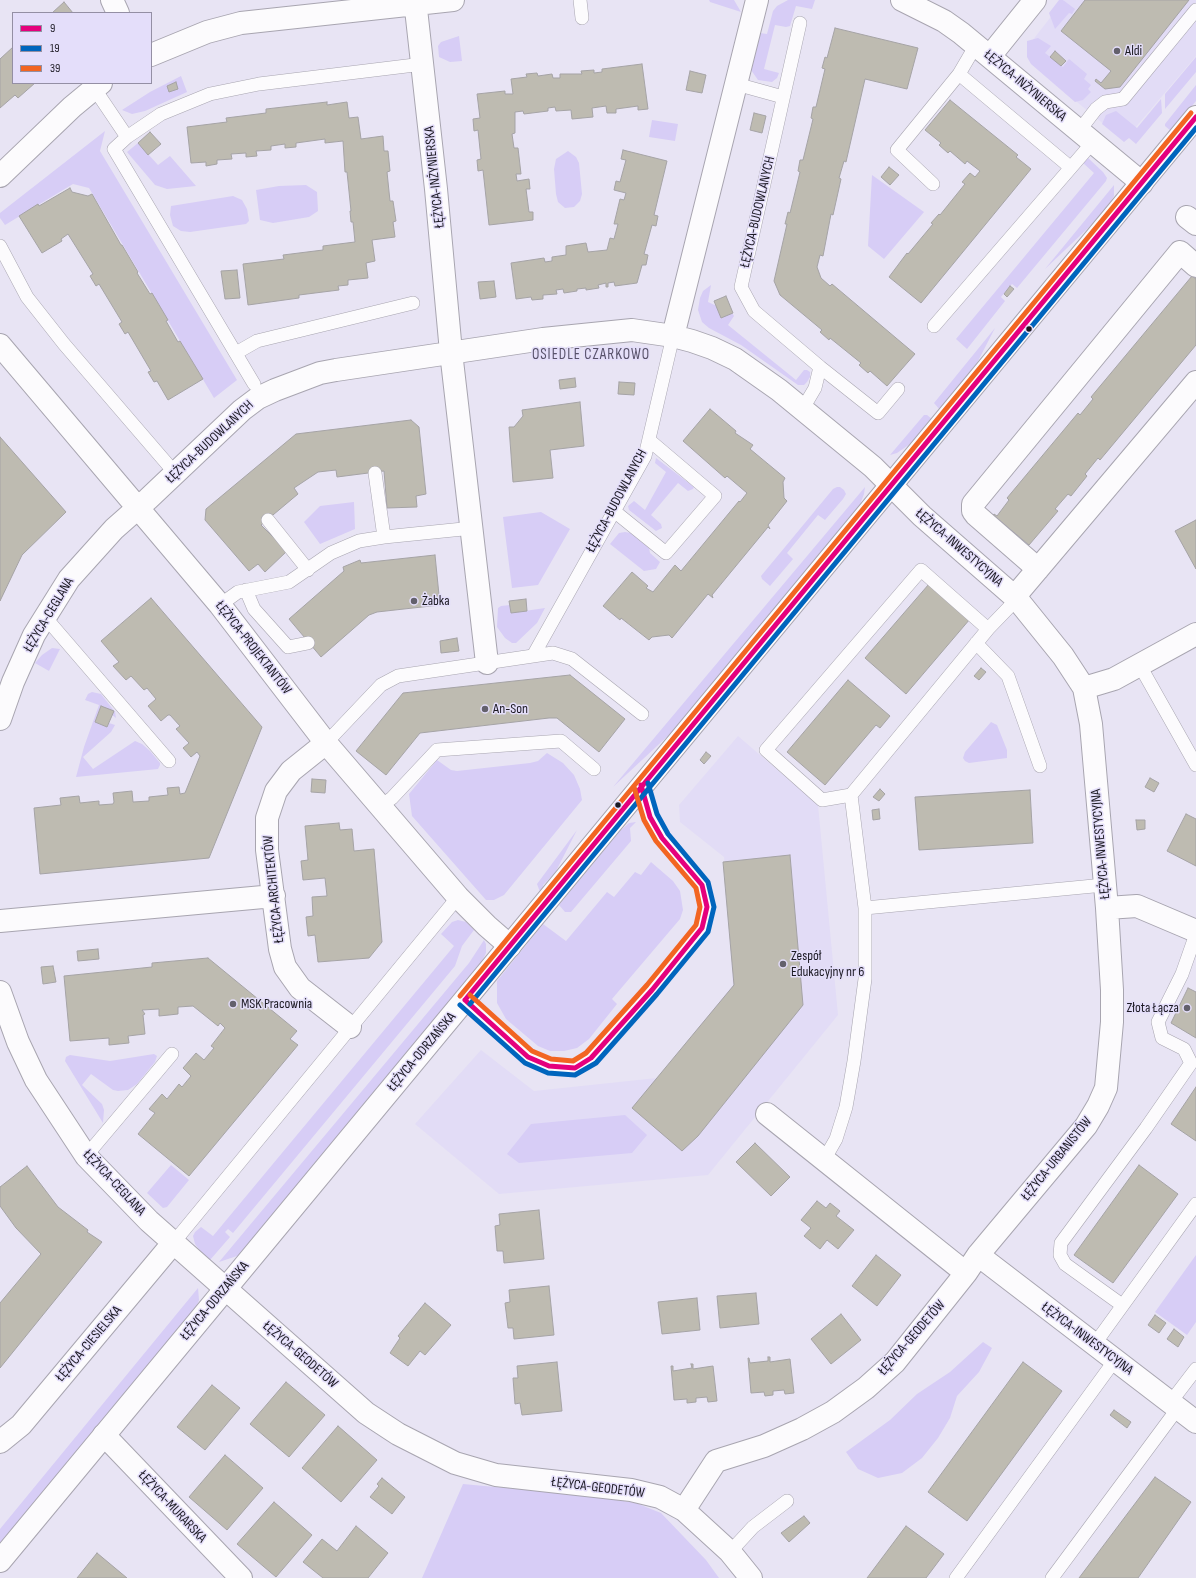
<!DOCTYPE html>
<meta charset="utf-8">
<style>
body{margin:0}
#map{position:relative;width:1196px;height:1578px;overflow:hidden;background:#e8e4f4;font-family:"Sofia Sans Condensed",sans-serif}
canvas{display:block}
.legend{position:absolute;left:12px;top:12px;width:140px;height:72px;box-sizing:border-box;background:#e4defa;border:1px solid #948fa4;margin:0;padding:5px 7px;list-style:none;font-size:12px;color:#1b1922}
.legend li{display:flex;align-items:center;gap:8px;height:20px}
.legend b{width:20px;border:1px solid #948fa4}
</style>
<div id="map">
<canvas width="1196" height="1578"></canvas>
<ul class="legend">
<li><b style="height:5px;background:#e5007d"></b>9</li>
<li><b style="height:5px;background:#0065bd"></b>19</li>
<li><b style="height:5px;background:#f26522"></b>39</li>
</ul>
</div>
<script>
const g = document.querySelector('canvas').getContext('2d');
g.lineJoin = 'round';
function fillPath(path, color) { g.fillStyle = color; g.fill(path, 'evenodd'); }
const toPath = rows => new Path2D(rows.map(r => 'M' + r).join(''));
function strokePath(path, color, width, dash) { g.strokeStyle = color; g.lineWidth = width; g.lineCap = dash ? 'butt' : 'round'; g.setLineDash(dash || []); g.stroke(path); }
function write(font, color, halo, rows, align = 'center') {
  g.font = font + ' "Sofia Sans Condensed",sans-serif'; g.lineWidth = 3; g.setLineDash([]); g.textBaseline = 'middle'; g.strokeStyle = halo; g.fillStyle = color; for (const [text, x, y, turn = 0] of rows) {
    g.save(); g.translate(x, y); g.rotate((+turn || 0) * Math.PI / 180); g.textAlign = isNaN(turn) ? turn : align; if (halo) g.strokeText(text, 0, 0); g.fillText(text, 0, 0); g.restore();
  }
}
fillPath(toPath([
 [1064,0,1196,0,1196,56,1124,141,1036,68,1032,41],
 [738,736,818,805,838,1015,708,1175,499,1194,415,1124,481,1050,534,1091,657,1078,733,985,724,857,680,822,679,805]
]), '#e2dcf6');
fillPath(toPath([
 [709,0,734,0,741,12,710,2],
 [788,0,815,0,812,9,796,6,790,26,786,27,775,25,764,69,779,73,777,78,772,82,758,80,751,70,760,33,767,34,773,11,777,6],
 [1059,0,1063,0,1075,9,1072,14,1069,13,1055,29,1049,13],
 [459,36,462,61,450,62,439,57,438,46,441,42],
 [1038,38,1051,46,1045,53,1063,67,1069,59,1087,74,1084,79,1091,85,1088,89,1091,92,1083,100,1075,102,1031,64,1027,57,1027,41],
 [1196,57,1196,72,1165,109,1165,94],
 [181,76,187,92,145,111,132,114,122,110,150,92],
 [1196,85,1196,101,1171,131,1165,126,1165,124],
 [1161,99,1162,113,1136,144,1129,138,1124,142,1102,124,1106,115,1116,111,1137,128],
 [652,120,678,124,675,141,649,137],
 [105,131,100,151,237,380,214,398,89,188,73,184,5,225,0,218,0,213],
 [138,143,158,165,170,156,196,186,167,189,155,185,127,152],
 [568,151,576,157,579,163,582,194,580,201,574,207,565,208,558,202,556,194,554,169,556,159],
 [1087,157,1103,172,1107,178,1106,181,1017,288,1012,284,1001,297,1005,301,967,349,956,339,1094,173,1082,162],
 [872,175,924,212,884,259,868,246],
 [306,185,317,192,318,211,309,217,273,223,260,220,256,190,279,186],
 [1114,185,1114,196,1105,212,1045,269],
 [233,196,242,200,247,209,249,221,246,224,190,232,181,231,173,226,170,215,171,206],
 [711,285,708,302,732,313,734,316,728,325,796,380,804,370,807,370,810,372,810,377,807,382,804,385,798,385,741,345,709,328,702,322,698,310,700,298,703,291],
 [995,328,977,363,940,410,934,403],
 [924,415,927,415,932,419,913,442,897,453,890,455],
 [656,458,694,487,693,489,688,491,678,483,651,515,661,524,662,528,656,531,629,510,628,506,634,501,645,510,666,472,655,463],
 [837,487,840,487,844,490,846,494,843,499,825,520,818,515,787,553,793,559,770,586,762,579,761,576,833,489],
 [865,487,864,494,858,510,671,733,613,787],
 [354,502,355,529,320,544,304,522,320,506],
 [541,512,570,529,538,585,512,588,503,517],
 [625,532,631,533,649,548,650,553,660,562,656,569,644,571,610,544,619,533],
 [510,605,511,613,545,608,537,623,516,643,512,643,505,638,497,627,498,608,501,606],
 [52,648,60,649,49,671,35,663,42,655],
 [92,692,101,694,115,712,116,718,101,706,95,722,107,727,109,723,115,725,111,732,83,757,93,769,135,741,142,744,150,751,160,763,160,765,158,769,76,777,84,747,99,705,85,700,88,694],
 [991,722,997,725,1007,750,1007,758,969,763,965,761,963,758,965,752],
 [547,753,563,763,574,775,580,789,582,800,504,895,494,900,486,900,412,816,409,794,437,760,451,770,457,771,530,763,538,761],
 [636,822,630,828,631,841,571,912,565,912,559,905,620,831,629,823],
 [577,830,555,873,543,885,544,887,540,892,537,884],
 [651,862,673,881,680,891,683,910,680,919,612,999,617,1004,589,1039,577,1048,564,1051,550,1051,538,1046,506,1019,497,1003,497,981,543,924,566,941,607,892,614,897,635,872,641,875],
 [458,920,466,922,474,930,462,946,455,966,233,1233,228,1229,225,1232,230,1237,210,1260,204,1256,195,1244,193,1236,195,1232,201,1227,213,1236,454,946,441,934,452,922],
 [484,940,486,944,486,953,480,965,240,1255,219,1262,469,963],
 [154,1054,157,1056,155,1062,137,1084,128,1090,118,1091,113,1090,91,1074,82,1085,102,1104,104,1110,103,1123,65,1061,66,1057,70,1055,110,1061],
 [625,1115,647,1135,632,1153,519,1163,507,1154,531,1124],
 [171,1165,189,1180,167,1207,163,1208,147,1193],
 [1196,1255,1196,1322,1187,1335,1155,1312],
 [198,1288,199,1300,196,1309,0,1544,0,1529],
 [983,1342,992,1348,979,1372,957,1396,950,1418,938,1438,922,1458,902,1473,878,1478,858,1469,846,1452,890,1420,917,1394,950,1372],
 [463,1484,592,1496,636,1503,661,1513,706,1560,719,1578,422,1578]
]), '#d7cdf6');
const building = toPath([
 [1085,0,1189,0,1120,87,1105,89,1095,81,1096,79,1101,83,1111,71,1061,31,1085,0],
 [64,2,73,13,52,13,64,2],
 [835,28,918,48,907,89,865,79,846,162,844,161,839,178,841,179,833,215,831,214,823,256,820,255,817,267,821,278,830,286,832,284,915,354,887,386,870,371,868,373,859,365,861,363,830,338,829,340,820,332,822,330,780,295,774,281,787,224,785,224,788,212,790,213,800,172,798,171,800,160,803,160,813,119,811,118,813,107,816,107,825,69,822,68,825,57,827,58,835,28],
 [13,47,13,83,35,83,18,98,15,95,0,108,0,59,13,47],
 [1055,51,1066,61,1061,66,1050,57,1055,51],
 [642,64,648,109,638,110,638,106,616,109,616,113,607,113,606,106,592,108,593,117,572,119,571,110,556,111,555,107,548,108,548,111,524,114,523,111,515,112,515,133,512,134,514,148,518,148,521,174,516,174,517,181,529,179,530,189,526,189,529,212,533,212,533,220,489,225,483,170,478,171,477,160,481,159,478,130,474,131,473,119,480,118,477,94,505,91,505,94,513,94,511,79,527,77,526,74,537,73,538,76,552,74,553,78,560,78,560,74,582,74,581,71,594,70,594,73,602,72,602,69,642,64],
 [690,71,706,75,702,93,686,90,690,71],
 [176,82,178,89,169,92,167,86,176,82],
 [950,100,1018,155,1016,157,1031,169,921,303,889,277,907,253,908,254,933,224,931,223,939,214,940,215,965,184,962,182,970,173,975,177,980,171,967,161,965,164,950,151,948,153,939,145,941,143,925,130,950,100],
 [327,102,327,105,347,102,349,118,358,117,361,139,383,136,384,151,388,151,390,171,387,172,390,201,393,201,396,221,393,222,395,237,372,240,375,261,366,263,368,278,348,280,348,285,338,286,339,290,299,295,299,298,248,305,243,264,284,259,283,255,323,250,323,246,355,242,353,222,351,222,350,211,351,211,347,172,345,172,343,141,325,143,325,139,296,143,296,147,285,148,285,144,271,146,271,150,256,151,257,156,246,157,246,153,231,154,232,159,217,160,217,164,206,166,206,162,191,163,187,127,227,122,226,118,266,113,266,109,327,102],
 [754,113,766,116,762,133,750,130,754,113],
 [150,132,161,144,148,155,138,143,150,132],
 [623,150,667,161,654,215,658,216,656,226,652,225,644,254,648,255,646,265,642,265,637,283,615,286,614,282,608,283,608,287,606,287,606,283,598,285,599,288,586,290,586,288,577,289,577,291,564,293,563,289,556,290,557,294,543,295,543,299,532,300,531,297,516,299,511,263,544,258,545,262,552,261,552,257,566,255,566,246,586,243,588,252,607,250,610,238,614,239,618,224,614,224,620,199,624,200,626,193,614,190,616,181,620,182,626,160,621,159,623,150],
 [889,167,899,175,890,185,881,177,889,167],
 [70,188,72,192,88,196,92,194,121,245,122,245,138,272,137,273,150,294,152,293,168,320,166,321,178,342,180,341,203,379,168,400,157,381,154,382,148,372,151,371,128,332,125,334,119,324,122,322,99,284,96,286,90,276,93,274,68,234,61,239,62,241,42,253,19,216,38,204,39,206,70,188],
 [237,270,240,298,225,299,221,271,237,270],
 [1192,276,1196,279,1196,345,1100,460,1098,458,1085,474,1087,476,1071,496,1068,494,1055,509,1058,511,1029,545,993,515,994,514,997,516,1009,500,1007,498,1078,413,1080,415,1093,399,1091,397,1192,276],
 [494,281,496,297,480,299,478,282,494,281],
 [1010,286,1014,289,1007,297,1004,294,1010,286],
 [726,296,733,313,721,318,714,301,726,296],
 [575,378,576,387,560,389,559,380,575,378],
 [619,382,635,383,634,395,618,394,619,382],
 [580,402,584,446,550,450,553,478,513,482,509,427,514,427,523,416,522,410,580,402],
 [710,409,736,431,735,433,753,445,750,449,785,478,783,482,784,498,787,501,768,525,770,529,768,527,712,595,713,598,708,594,672,638,669,635,652,637,649,640,621,618,620,620,603,606,632,572,648,586,646,588,653,592,675,565,681,571,739,501,740,502,747,493,727,476,725,478,683,441,710,409],
 [411,420,419,427,426,494,416,496,417,507,387,508,384,471,337,477,336,470,318,472,294,488,298,494,261,525,287,551,265,572,258,564,249,571,205,520,206,509,296,434,411,420],
 [0,437,66,512,22,555,0,601,0,437],
 [1196,520,1196,569,1175,531,1196,520],
 [435,555,440,605,377,612,369,615,321,657,289,619,344,571,343,567,360,560,361,563,435,555],
 [929,584,970,619,906,694,865,658,929,584],
 [151,598,262,727,209,858,40,874,34,808,61,805,60,798,79,796,80,803,99,801,99,805,113,804,114,802,113,793,132,791,133,802,149,801,149,797,168,795,167,788,179,787,180,794,185,793,200,756,197,752,191,757,183,748,189,743,176,729,180,726,170,715,168,715,161,721,148,706,156,699,147,688,144,690,131,676,126,680,113,666,119,662,101,641,151,598],
 [526,599,527,611,511,613,509,601,526,599],
 [457,638,459,651,441,653,440,641,457,638],
 [981,668,986,672,979,680,974,676,981,668],
 [570,675,625,719,599,752,557,718,549,718,420,733,386,775,356,751,403,693,570,675],
 [848,680,890,716,880,728,876,725,825,785,787,752,848,680],
 [101,706,114,711,107,727,95,722,101,706],
 [706,752,711,756,704,764,700,760,706,752],
 [1150,778,1159,783,1154,792,1145,787,1150,778],
 [312,779,326,780,325,793,311,792,312,779],
 [880,789,885,794,879,801,873,797,880,789],
 [1030,790,1033,843,919,850,915,797,1030,790],
 [879,809,880,819,873,820,872,810,879,809],
 [1186,814,1196,819,1196,866,1167,851,1186,814],
 [1136,820,1145,820,1145,829,1137,830,1136,820],
 [339,823,340,830,352,829,354,851,374,849,382,942,369,958,318,962,315,935,308,936,306,917,313,916,312,897,327,896,325,878,303,880,301,861,308,860,305,826,339,823],
 [790,855,803,1005,698,1136,682,1151,632,1108,734,985,723,862,790,855],
 [98,949,99,959,78,961,77,951,98,949],
 [208,958,297,1031,290,1039,298,1045,189,1176,138,1134,155,1113,149,1109,162,1094,167,1099,179,1084,182,1087,191,1076,183,1068,196,1053,204,1060,214,1048,211,1046,225,1028,220,1023,218,1026,193,1006,178,1007,178,1014,169,1015,159,1016,159,1009,142,1010,145,1014,143,1015,145,1034,128,1036,129,1043,109,1045,109,1038,70,1041,64,976,152,967,152,963,208,958],
 [53,966,56,982,43,984,41,967,53,966],
 [1188,988,1196,992,1196,1038,1171,1023,1188,988],
 [1196,1087,1196,1141,1171,1124,1196,1087],
 [755,1143,790,1177,771,1196,736,1162,755,1143],
 [1139,1165,1178,1194,1113,1283,1074,1255,1139,1165],
 [27,1166,58,1207,88,1230,87,1232,102,1242,0,1368,0,1303,41,1254,16,1228,0,1206,0,1187,27,1166],
 [817,1201,826,1208,830,1203,840,1211,836,1216,854,1230,838,1249,827,1240,820,1249,804,1236,811,1228,801,1220,817,1201],
 [539,1210,544,1259,504,1263,503,1251,497,1251,495,1226,500,1225,499,1214,539,1210],
 [876,1255,901,1275,877,1306,852,1286,876,1255],
 [549,1286,554,1335,514,1339,513,1328,508,1328,505,1303,510,1302,509,1290,549,1286],
 [756,1293,759,1324,720,1328,717,1296,756,1293],
 [697,1298,700,1330,662,1334,658,1302,697,1298],
 [425,1303,451,1325,425,1355,420,1351,408,1366,390,1353,400,1338,398,1336,425,1303],
 [841,1314,861,1340,831,1364,811,1339,841,1314],
 [1155,1315,1166,1323,1159,1333,1148,1325,1155,1315],
 [1174,1329,1184,1337,1178,1347,1167,1339,1174,1329],
 [768,1357,770,1357,770,1362,790,1359,794,1393,785,1394,784,1390,773,1391,773,1395,765,1396,764,1392,751,1393,748,1358,749,1358,750,1363,768,1361,768,1357],
 [557,1362,562,1411,522,1415,520,1403,515,1404,513,1378,518,1378,517,1366,557,1362],
 [1023,1362,1062,1391,967,1521,928,1492,1023,1362],
 [691,1364,693,1364,693,1369,713,1366,717,1401,708,1402,707,1397,696,1398,696,1402,687,1403,687,1399,674,1400,671,1366,673,1366,673,1371,692,1368,691,1364],
 [286,1382,325,1415,289,1457,250,1424,286,1382],
 [212,1385,240,1408,205,1450,177,1427,212,1385],
 [1114,1410,1131,1422,1127,1428,1110,1415,1114,1410],
 [338,1426,377,1460,341,1502,302,1468,338,1426],
 [225,1455,263,1488,227,1530,189,1497,225,1455],
 [1155,1477,1191,1502,1138,1578,1079,1578,1155,1477],
 [382,1478,405,1497,392,1514,370,1497,379,1486,377,1484,382,1478],
 [274,1502,312,1535,276,1577,237,1544,274,1502],
 [804,1516,810,1523,789,1542,781,1533,804,1516],
 [356,1526,388,1553,368,1578,323,1578,303,1562,322,1539,337,1551,356,1526],
 [906,1526,944,1554,926,1578,867,1578,906,1526],
 [97,1553,127,1578,77,1578,97,1553]
]);
fillPath(building, '#bebbb1');
strokePath(building, '#a5a3a5', 1);
const lane = toPath([
 [580,0,582,18],
 [800,23,741,287,754,311,820,367,815,388,802,410],
 [959,74,1070,167],
 [736,84,783,97],
 [94,88,127,137],
 [1079,131,1096,109,1105,102,1123,99,1196,10],
 [933,184,897,150,959,74,976,45],
 [0,246,27,297,64,344,175,473],
 [934,326,1093,142],
 [236,353,257,341,413,303],
 [820,367,878,413,898,389],
 [254,384,114,149,127,137,161,114,210,94,259,84,423,64],
 [375,473,384,537],
 [614,511,666,553,715,496,649,440],
 [268,520,308,570],
 [921,570,988,629,851,795,822,800,766,750,921,570],
 [246,590,254,609,288,647,308,643],
 [220,605,238,592,289,582,331,553,359,541,384,537,473,528],
 [45,617,169,761],
 [988,629,1017,599],
 [976,643,1008,676,1040,766],
 [533,656,645,456,673,336],
 [1139,664,1196,765],
 [326,743,381,685,398,676,553,653,572,659,642,714],
 [851,795,865,908,1104,885],
 [381,806,392,798,437,750,561,741,594,769],
 [465,1000,528,1057,549,1066,575,1068,591,1058,652,990,702,928,707,907,702,885,662,838,650,817,641,785],
 [86,1156,172,1054],
 [824,1160,836,1139,846,1107,854,1061,865,979,865,908],
 [174,1242,458,897],
 [1122,1305,1065,1264,1060,1255,1061,1243,1146,1128,1191,1063,1184,1049,1162,1038,1158,1022,1182,974,1196,934],
 [1094,1345,1196,1204],
 [1170,1403,1196,1369],
 [730,1552,753,1527,787,1501],
 [956,1578,1115,1360],
 [1052,1578,1178,1408]
]);
const street = toPath([
 [112,0,118,13],
 [415,0,436,189,451,352,487,663],
 [902,0,944,21,961,33,1142,183],
 [151,55,207,32,241,23,453,0],
 [990,56,1035,0],
 [0,176,72,107,101,83],
 [1187,217,1196,224],
 [673,336,757,0],
 [0,345,220,605,326,743,458,897,487,926,510,946],
 [1038,569,976,515,973,511,973,504,1180,252,1196,266],
 [1013,595,1021,589,1196,382],
 [1084,688,1114,679,1196,634],
 [0,719,13,682,34,635,69,579,114,529,148,499,242,410,258,398,275,390,320,373,336,370,543,339,632,330,673,336,692,341,712,348,735,359,779,390,873,467,922,516,1017,599,1063,656,1084,688,1091,724,1107,908,1112,990,1112,1022,1106,1088,1098,1106,1086,1126,978,1255,966,1273],
 [326,743,291,771,276,791,267,818,267,850,280,949,285,967,300,988,350,1027],
 [1107,908,1137,906,1196,931],
 [0,921,274,896],
 [0,992,18,1042,36,1080,86,1156,149,1221,366,1413,398,1434,455,1463,496,1475,631,1490,660,1497,684,1510,716,1461,764,1446,802,1429,833,1412,866,1388,895,1362,966,1273,767,1114],
 [978,1255,1196,1422],
 [104,1435,241,1578],
 [0,1442,21,1425,174,1242],
 [684,1510,730,1552,751,1578]
]);
const secondary = toPath([
 [0,1561,1196,117]
]);
strokePath(lane, '#a8a5b0', 14);
strokePath(street, '#a8a5b0', 24);
strokePath(secondary, '#a8a5b0', 24);
strokePath(lane, '#fcfbfd', 13);
strokePath(street, '#fcfbfd', 22);
strokePath(secondary, '#fcfbfd', 22);
strokePath(toPath([
 [465,1000,1196,117],
 [465,1000,528,1057,549,1066,575,1068,591,1058,652,990,702,928,707,907,702,885,662,838,650,817,641,785]
]), '#e5007d', 5);
strokePath(toPath([
 [470,1004,1196,128],
 [460,1005,525,1063,548,1073,575,1075,596,1063,657,994,708,932,714,907,708,882,668,834,657,814,648,783]
]), '#0065bd', 5);
strokePath(toPath([
 [470,995,532,1051,551,1059,573,1061,586,1053,647,985,696,925,700,907,696,888,656,841,644,820,634,787],
 [460,996,1191,113]
]), '#f26522', 5);
for (const [x, y, r, color] of [
 [1117,51,4,"#63606c"],
 [1029,329,3.5,"#1b1922"],
 [414,601,4,"#63606c"],
 [485,709,4,"#63606c"],
 [618,805,3.5,"#1b1922"],
 [783,964,4,"#63606c"],
 [233,1004,4,"#63606c"],
 [1187,1008,4,"#63606c"]
]) { const dot = new Path2D(); dot.arc(x, y, r, 0, 2 * Math.PI); g.fillStyle = color; g.fill(dot); strokePath(dot, '#e4defa', 1.5); }
write('14px', '#1b1922', '#e4defa', [
 ["Aldi",1125,51],
 ["Żabka",422,601],
 ["An-Son",493,709],
 ["Zespół",791,956],
 ["Edukacyjny nr 6",791,972],
 ["MSK Pracownia",241,1004],
 ["Złota Łącza",1179,1008,"right"]
], 'left');
write('14px', '#1b1922', '#e4defa', [
 ["ŁĘŻYCA-INŻYNIERSKA",1025,86,40],
 ["ŁĘŻYCA-INŻYNIERSKA",435,177,-96],
 ["ŁĘŻYCA-BUDOWLANYCH",758,212,-77],
 ["ŁĘŻYCA-BUDOWLANYCH",210,442,-43],
 ["ŁĘŻYCA-BUDOWLANYCH",617,501,-62],
 ["ŁĘŻYCA-INWESTYCYJNA",959,548,41],
 ["ŁĘŻYCA-CEGLANA",49,615,-59],
 ["ŁĘŻYCA-PROJEKTANTÓW",253,648,52],
 ["ŁĘŻYCA-INWESTYCYJNA",1101,844,-95],
 ["ŁĘŻYCA-ARCHITEKTÓW",274,889,-96],
 ["ŁĘŻYCA-ODRZAŃSKA",422,1052,-50],
 ["ŁĘŻYCA-URBANISTÓW",1057,1159,-51],
 ["ŁĘŻYCA-CEGLANA",114,1183,47],
 ["ŁĘŻYCA-ODRZAŃSKA",215,1301,-50],
 ["ŁĘŻYCA-GEODETÓW",912,1338,-49],
 ["ŁĘŻYCA-INWESTYCYJNA",1087,1339,37],
 ["ŁĘŻYCA-CIESIELSKA",89,1344,-50],
 ["ŁĘŻYCA-GEODETÓW",300,1355,41],
 ["ŁĘŻYCA-GEODETÓW",598,1488,7],
 ["ŁĘŻYCA-MURARSKA",172,1507,47]
]);
g.letterSpacing = '1px';
write('15px', '#58526a', '#e4defa', [
 ["OSIEDLE CZARKOWO",591,355]
]);
g.letterSpacing = '0px';
</script>
